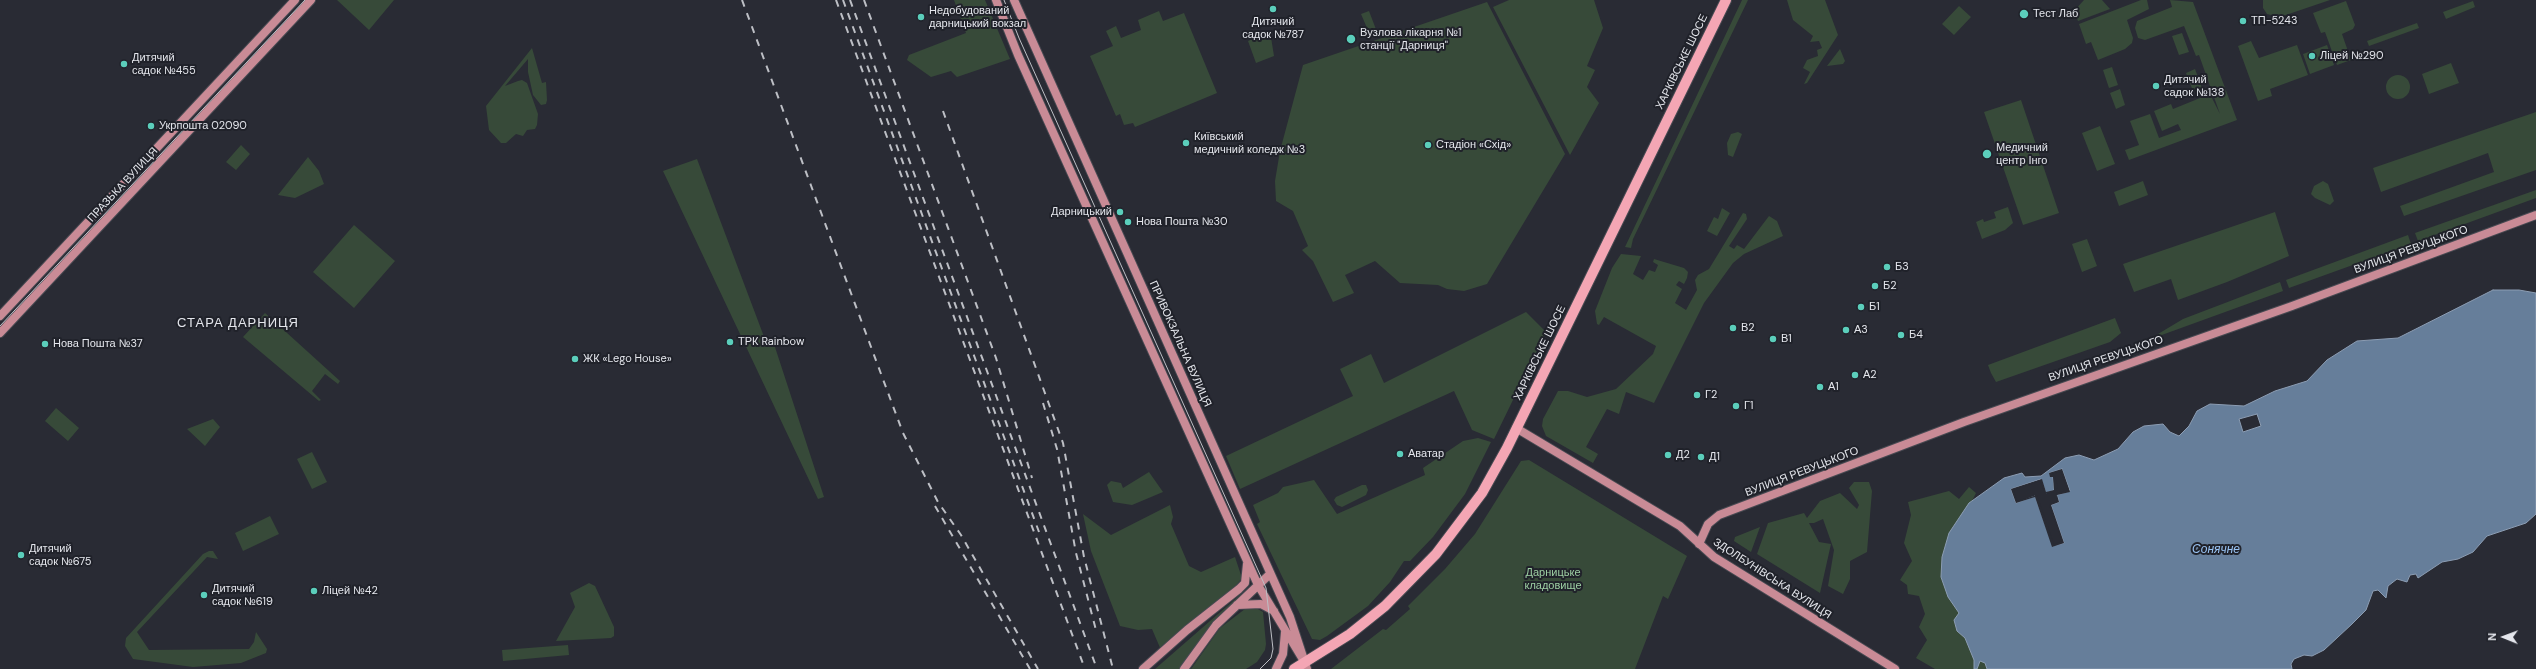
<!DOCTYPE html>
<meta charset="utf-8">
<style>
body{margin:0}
#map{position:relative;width:2536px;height:669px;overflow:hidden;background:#292b34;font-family:"DM Sans",sans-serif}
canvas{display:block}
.north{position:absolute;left:2484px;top:617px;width:40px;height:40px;-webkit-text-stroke:3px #20222a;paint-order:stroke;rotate:271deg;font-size:11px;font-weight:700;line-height:16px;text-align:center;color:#e4e6ec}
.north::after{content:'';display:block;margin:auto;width:14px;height:18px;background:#e4e6ec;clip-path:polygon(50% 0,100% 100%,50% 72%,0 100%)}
</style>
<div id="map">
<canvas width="2536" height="669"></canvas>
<div class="north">N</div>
</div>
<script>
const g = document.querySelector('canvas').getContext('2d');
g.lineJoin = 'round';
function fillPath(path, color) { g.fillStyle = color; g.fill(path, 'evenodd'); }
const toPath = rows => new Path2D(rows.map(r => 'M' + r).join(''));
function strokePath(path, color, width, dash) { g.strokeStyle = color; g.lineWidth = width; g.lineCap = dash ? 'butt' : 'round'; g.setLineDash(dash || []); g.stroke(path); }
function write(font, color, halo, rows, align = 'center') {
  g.font = font + ' "DM Sans",sans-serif'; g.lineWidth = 4; g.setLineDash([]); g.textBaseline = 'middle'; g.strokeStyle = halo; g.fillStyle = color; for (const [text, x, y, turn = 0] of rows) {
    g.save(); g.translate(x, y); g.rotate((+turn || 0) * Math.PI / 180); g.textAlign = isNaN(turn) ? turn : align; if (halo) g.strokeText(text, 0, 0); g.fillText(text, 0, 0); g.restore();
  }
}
fillPath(toPath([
 [337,0,394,0,369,30],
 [954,0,985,0,1010,59,957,77,951,71,931,77,907,60,909,55,966,33],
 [1509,0,1594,0,1603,28,1587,66,1595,70,1587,87,1599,103,1570,155,1493,7],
 [1742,0,1748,0,1633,239,1631,248,1625,247],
 [1787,0,1825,0,1838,35,1807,83,1804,84,1810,72,1803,68,1807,60,1818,56,1817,50,1822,48,1819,41,1810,42,1813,36,1793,20],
 [2084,0,2102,0,2110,9,2078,21,2074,11],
 [2141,0,2147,0,2149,9,2127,20,2133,38,2132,43,2125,49,2098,60,2091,42,2086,44,2079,24],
 [2170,0,2193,2,2237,120,2129,160,2125,150,2139,145,2130,121,2150,114,2159,138,2181,130,2178,124,2162,131,2154,111,2171,104,2173,109,2210,94,2220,114,2199,55,2196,56,2184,26,2145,40,2138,38,2135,28,2137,21,2172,7],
 [2263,0,2330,0,2280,17,2267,14,2263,8],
 [2346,1,2355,25,2353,29,2342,34,2351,60,2337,65,2325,32,2321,33,2313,13],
 [2473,1,2475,7,2446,19,2443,12],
 [1487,2,1565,154,1487,284,1464,291,1447,289,1438,285,1400,283,1375,261,1345,275,1354,293,1333,302,1313,261,1302,250,1308,246,1293,211,1276,201,1275,181,1280,151,1303,65],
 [1959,6,1971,17,1954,35,1942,24],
 [1159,11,1163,21,1184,13,1217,93,1135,127,1133,123,1124,125,1120,114,1116,116,1090,56,1113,46,1106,31,1116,26,1121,38,1141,30,1138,20],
 [1369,11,1377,32,1370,35,1361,14],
 [2417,23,2419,28,2369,46,2367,41],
 [1270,31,1274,56,1256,63,1248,41],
 [2182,33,2189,52,2179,55,2172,36],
 [2251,41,2259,58,2297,45,2308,75,2270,89,2272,96,2258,101,2238,46],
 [2327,45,2334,65,2310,74,2303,54],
 [532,48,542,83,546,82,547,100,546,104,541,105,533,95,528,72,528,59,505,86,518,81,522,80,527,83,538,114,537,125,535,129,527,130,523,136,516,134,506,143,501,143,489,130,486,106],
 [1840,49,1845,61,1843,64,1827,66],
 [2451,63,2459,83,2429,94,2422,74],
 [2112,67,2118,85,2109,88,2103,70],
 [2195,69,2202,88,2193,91,2186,73],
 '2386 87a12 12 0 1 1 24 0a12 12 0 1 1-24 0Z',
 [2120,89,2125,105,2116,109,2110,93],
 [2021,100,2059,213,2023,225,1984,112],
 [2536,112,2536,170,2404,216,2400,206,2494,172,2488,153,2381,192,2373,168],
 [2100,126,2115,164,2097,171,2082,133],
 [1738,132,1742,134,1733,157,1728,155,1727,143,1731,134],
 [241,145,250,154,236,170,226,162],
 [308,157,319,171,324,184,295,198,278,195],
 [697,159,766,342,773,341,824,497,818,499,663,171],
 [2143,181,2148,195,2119,206,2114,192],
 [2323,181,2328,184,2334,201,2330,205,2315,198,2311,194,2314,186],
 [2536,190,2536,198,2418,241,2415,233],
 [2008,207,2013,223,2005,230,1982,239,1976,222,1983,219,1984,222,1996,218,1994,212],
 [1722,208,1730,213,1717,236,1707,231,1714,217,1718,219],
 [2275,212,2289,256,2227,282,2178,300,2171,279,2134,292,2123,264],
 [1743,213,1746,214,1747,219,1729,246,1734,249,1737,245,1744,249,1769,216,1777,221,1783,236,1744,254,1733,263,1704,303,1654,403,1626,392,1619,414,1607,409,1586,447,1598,454,1593,463,1546,436,1542,426,1543,419,1558,391,1568,391,1587,397,1616,389,1653,354,1656,346,1604,317,1599,325,1597,324,1595,311,1612,268,1621,254,1641,256,1633,274,1643,280,1649,270,1655,272,1658,265,1653,262,1654,259,1684,268,1688,272,1687,278,1684,284,1679,281,1676,285,1682,289,1675,303,1686,310,1697,290,1695,280,1698,275,1709,269],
 [354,225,395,261,354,308,313,272],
 [2408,235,2411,244,2289,288,2286,280],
 [2087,239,2097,266,2082,272,2072,244],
 [2280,282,2283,291,2148,340,2183,319],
 [1526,312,1546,332,1494,439,1472,430,1454,391,1240,489,1226,456,1353,396,1340,369,1371,354,1384,383],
 [265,313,340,381,338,384,325,374,312,391,321,400,319,401,243,337],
 [2115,318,2121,333,2110,342,1996,382,1991,373,1988,365],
 [56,408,79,428,68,441,45,421],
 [213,419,220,427,205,446,187,429],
 [1478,438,1491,442,1465,494,1433,537,1410,561,1404,561,1390,582,1368,606,1327,636,1320,640,1312,639,1257,524,1260,522,1253,505,1278,493,1283,487,1314,480,1337,514,1425,475,1423,468,1463,441],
 [312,452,327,482,312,489,297,459],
 [1529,460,1687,556,1668,599,1663,596,1635,669,1331,669,1383,629,1386,630,1410,609,1408,606,1445,569,1475,534,1521,461],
 [1149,472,1163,492,1132,505,1113,502,1107,485,1111,481,1121,483,1123,488],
 [1854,482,1869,482,1872,491,1867,552,1850,561,1850,579,1843,594,1828,586,1834,550,1823,519,1814,523,1809,523,1819,542,1831,544,1820,593,1757,554,1768,523,1804,513,1807,518,1820,501,1840,493,1857,509,1859,505,1849,488],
 [1362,485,1366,485,1368,490,1366,495,1342,507,1337,505,1334,500,1336,497],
 [1969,487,1976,493,1959,527,1996,669,1935,669,1916,658,1927,640,1919,627,1925,614,1919,596,1908,594,1907,585,1900,580,1912,561,1904,543,1911,515,1908,502,1949,491,1959,499],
 [1170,505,1173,517,1171,524,1189,566,1201,572,1235,557,1242,578,1234,588,1161,650,1152,629,1138,630,1120,626,1091,551,1083,514,1111,535],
 [270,516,279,534,243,551,235,533],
 [1760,527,1751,552,1734,541,1735,537],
 [209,551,213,551,218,559,207,557,137,632,149,650,249,649,254,642,256,632,267,649,266,653,241,663,193,667,133,659,125,646,126,638,203,554],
 [589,583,595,586,614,627,614,636,611,638,556,641,575,607,570,593],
 [1241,594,1243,597,1208,629,1193,658,1182,669,1155,669],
 [1256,608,1263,612,1266,644,1265,650,1257,662,1246,669,1191,669,1220,628,1245,609],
 [568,645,569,655,503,661,502,650]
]), '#374a39');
const water = toPath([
 [2493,290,2519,290,2536,293,2536,514,2526,523,2487,536,2473,552,2458,559,2442,562,2418,578,2416,574,2410,575,2407,582,2397,579,2388,586,2386,598,2378,590,2373,591,2366,610,2352,624,2324,650,2312,656,2304,655,2294,659,2291,664,2292,669,1987,669,1985,663,1980,661,1977,669,1974,669,1974,660,1965,638,1957,631,1954,620,1959,613,1948,597,1941,577,1942,557,1949,533,1969,503,2004,478,2022,473,2025,477,2041,476,2065,458,2079,455,2094,460,2118,449,2133,432,2144,426,2163,424,2170,432,2179,436,2189,426,2197,411,2210,404,2244,406,2275,391,2307,381,2327,360,2357,341,2398,338,2493,290],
 [2257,414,2261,426,2243,432,2239,419,2257,414],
 [2062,469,2070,491,2057,495,2059,502,2051,505,2064,543,2053,546,2035,496,2016,503,2011,489,2041,479,2046,493,2054,490,2053,477,2049,473,2062,469]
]);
fillPath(water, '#667e9a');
strokePath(water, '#8c9db3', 1);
fillPath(toPath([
 [2062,469,2070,492,2057,495,2059,502,2051,505,2064,543,2052,547,2035,497,2016,503,2011,489,2042,479,2046,492,2054,490,2053,477,2050,477,2049,473],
 [2061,472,2067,490,2056,493,2057,501,2049,505,2062,541,2054,544,2037,495,2017,501,2014,490,2040,481,2045,494,2055,492,2058,487,2055,476,2052,474]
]), '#292b34');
const secondary = toPath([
 [996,0,1018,55,1258,585,1305,663],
 [1014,0,1290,617,1307,669],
 [0,316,295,0],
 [0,333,311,0],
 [1516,428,1680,526,1714,557,1895,669],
 [1699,544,1708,524,1719,515,1964,422,2292,306,2536,215],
 [1237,605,1261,604,1274,611],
 [1143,669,1187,630,1239,589,1245,583,1247,564],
 [1184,669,1216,625,1270,574],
 [1276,669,1283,654,1285,632]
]);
const primary = toPath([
 [1294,669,1350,634,1385,606,1436,554,1482,493,1507,448,1726,0]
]);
strokePath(secondary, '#474951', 10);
strokePath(primary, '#474951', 12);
strokePath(secondary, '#c98b96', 8);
strokePath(primary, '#f4a6b4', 10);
strokePath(toPath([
 [1004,0,1019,38,1266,588,1273,649,1271,658,1260,669],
 [0,326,305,0]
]), '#bdbfc5', 1);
strokePath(toPath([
 [742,0,903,433,938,502,961,535,1038,669],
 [836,0,1085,669],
 [843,0,1039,532],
 [850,0,1097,669],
 [864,0,996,358,1032,478],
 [943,111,1063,443,1084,557,1113,669],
 [1043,403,1057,449,1076,553,1097,634],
 [935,506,1030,669]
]), '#bdbfc5', 2, [7, 7]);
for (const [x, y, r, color] of [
 [1273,9,4,"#5bcebb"],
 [2024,14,5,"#5bcebb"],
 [921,17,4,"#5bcebb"],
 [2243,21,4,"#5bcebb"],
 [1351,39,5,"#5bcebb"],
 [2312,56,4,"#5bcebb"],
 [124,64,4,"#5bcebb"],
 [2156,86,4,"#5bcebb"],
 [151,126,4,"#5bcebb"],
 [1186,143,4,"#5bcebb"],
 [1428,145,4,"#5bcebb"],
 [1987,154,5,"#5bcebb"],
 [1120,212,4,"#5bcebb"],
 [1128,222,4,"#5bcebb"],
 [1887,267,4,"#5bcebb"],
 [1875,286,4,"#5bcebb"],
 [1861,307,4,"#5bcebb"],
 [1733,328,4,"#5bcebb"],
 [1846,330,4,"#5bcebb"],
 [1901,335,4,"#5bcebb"],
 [1773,339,4,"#5bcebb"],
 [730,342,4,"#5bcebb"],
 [45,344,4,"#5bcebb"],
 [575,359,4,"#5bcebb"],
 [1855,375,4,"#5bcebb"],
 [1820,387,4,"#5bcebb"],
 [1697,395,4,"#5bcebb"],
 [1736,406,4,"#5bcebb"],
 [1400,454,4,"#5bcebb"],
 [1668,455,4,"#5bcebb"],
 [1701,457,4,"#5bcebb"],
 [21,555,4,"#5bcebb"],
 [314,591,4,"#5bcebb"],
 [204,595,4,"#5bcebb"]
]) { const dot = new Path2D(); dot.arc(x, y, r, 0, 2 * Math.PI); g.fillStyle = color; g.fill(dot); strokePath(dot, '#20222a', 1.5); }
write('11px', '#e4e6ec', '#20222a', [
 ["Недобудований",929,11],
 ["дарницький вокзал",929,24],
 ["Тест Лаб",2033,14],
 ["ТП-5243",2251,21],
 ["Дитячий",1273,22,"center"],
 ["садок №787",1273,35,"center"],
 ["Вузлова лікарня №1",1360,33],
 ["станції \"Дарниця\"",1360,46],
 ["Ліцей №290",2320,56],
 ["Дитячий",132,58],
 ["садок №455",132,71],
 ["Дитячий",2164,80],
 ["садок №138",2164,93],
 ["Укрпошта 02090",159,126],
 ["Київський",1194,137],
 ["медичний коледж №3",1194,150],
 ["Стадіон «Схід»",1436,145],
 ["Медичний",1996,148],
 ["центр Інго",1996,161],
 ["Дарницький",1112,212,"right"],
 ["Нова Пошта №30",1136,222],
 ["Б3",1895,267],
 ["Б2",1883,286],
 ["Б1",1869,307],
 ["В2",1741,328],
 ["А3",1854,330],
 ["Б4",1909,335],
 ["В1",1781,339],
 ["ТРК Rainbow",738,342],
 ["Нова Пошта №37",53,344],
 ["ЖК «Lego House»",583,359],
 ["А2",1863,375],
 ["А1",1828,387],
 ["Г2",1705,395],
 ["Г1",1744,406],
 ["Аватар",1408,454],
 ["Д2",1676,455],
 ["Д1",1709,457],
 ["Дитячий",29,549],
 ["садок №675",29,562],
 ["Дитячий",212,589],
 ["садок №619",212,602],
 ["Ліцей №42",322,591]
], 'left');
write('11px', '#e4e6ec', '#20222a', [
 ["ХАРКІВСЬКЕ ШОСЕ",1682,62,-64],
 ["ПРАЗЬКА ВУЛИЦЯ",123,185,-47],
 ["ВУЛИЦЯ РЕВУЦЬКОГО",2411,250,-20],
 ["ПРИВОКЗАЛЬНА ВУЛИЦЯ",1180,344,66],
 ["ХАРКІВСЬКЕ ШОСЕ",1540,353,-64],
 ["ВУЛИЦЯ РЕВУЦЬКОГО",2106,359,-19],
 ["ВУЛИЦЯ РЕВУЦЬКОГО",1802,472,-21],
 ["ЗДОЛБУНІВСЬКА ВУЛИЦЯ",1772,579,33]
]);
write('11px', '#9dcfa3', '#20222a', [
 ["Дарницьке",1553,573],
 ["кладовище",1553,586]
]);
write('italic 12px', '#9ac4f4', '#20222a', [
 ["Сонячне",2216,550]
]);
g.letterSpacing = '1px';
write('13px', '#e4e6ec', '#20222a', [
 ["СТАРА ДАРНИЦЯ",238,324]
]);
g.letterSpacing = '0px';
</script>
